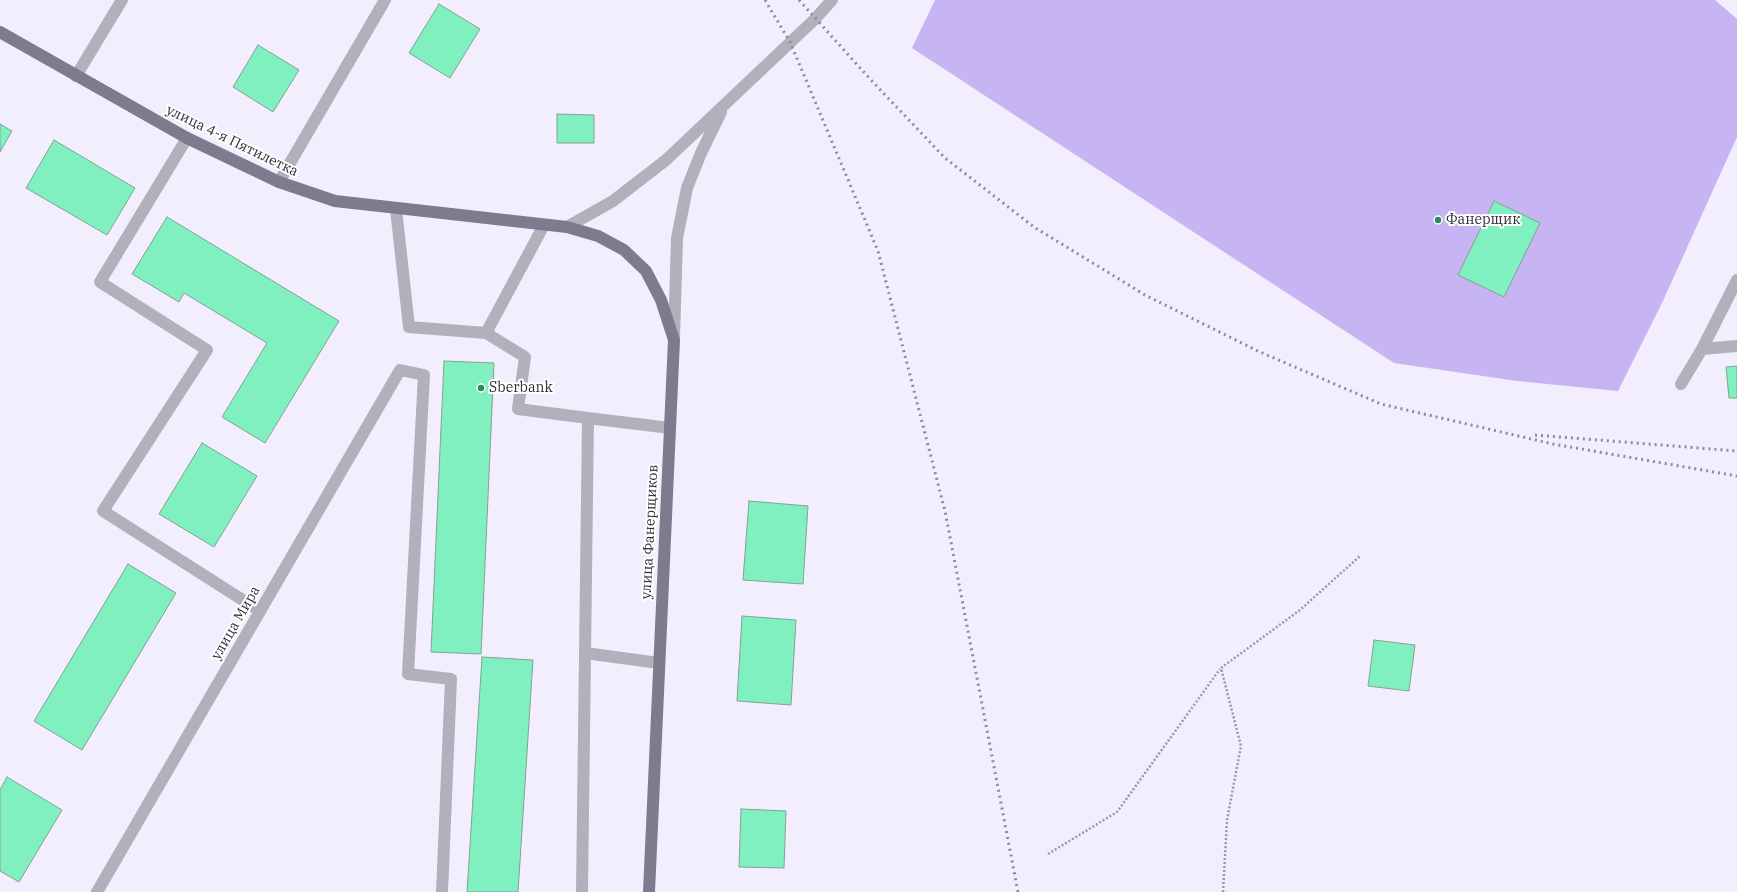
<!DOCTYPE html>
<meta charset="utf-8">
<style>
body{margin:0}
canvas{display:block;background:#f2eefe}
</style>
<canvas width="1737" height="892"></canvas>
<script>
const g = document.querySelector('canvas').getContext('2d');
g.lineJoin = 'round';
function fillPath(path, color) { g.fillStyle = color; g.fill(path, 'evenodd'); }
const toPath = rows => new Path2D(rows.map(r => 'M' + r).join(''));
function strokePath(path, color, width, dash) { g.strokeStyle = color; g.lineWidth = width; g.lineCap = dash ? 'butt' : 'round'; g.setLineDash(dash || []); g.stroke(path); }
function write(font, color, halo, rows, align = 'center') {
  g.font = font + ' "IBM Plex Serif",serif'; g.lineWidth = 4; g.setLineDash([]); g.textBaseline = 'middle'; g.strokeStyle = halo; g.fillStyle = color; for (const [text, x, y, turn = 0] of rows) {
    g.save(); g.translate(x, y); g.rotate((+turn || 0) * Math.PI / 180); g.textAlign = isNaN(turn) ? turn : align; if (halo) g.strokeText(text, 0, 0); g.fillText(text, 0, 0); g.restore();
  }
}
fillPath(toPath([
 [935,0,1715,0,1737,19,1737,137,1662,303,1618,391,1517,381,1394,363,912,48]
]), '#c6b4f3');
const building = toPath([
 [439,4,480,29,450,78,409,53,439,4],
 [258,45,299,70,273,112,233,87,258,45],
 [557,114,594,115,594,143,557,143,557,114],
 [0,124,12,131,0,152,0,124],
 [54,140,135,188,107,235,26,188,54,140],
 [1494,201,1540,223,1504,297,1458,275,1494,201],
 [167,217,339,321,265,443,222,417,267,343,184,293,179,302,132,274,167,217],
 [444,361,494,363,481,654,431,652,444,361],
 [1737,366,1737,398,1729,398,1726,367,1737,366],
 [202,443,257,476,214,547,159,514,202,443],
 [749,501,808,506,803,584,743,580,749,501],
 [128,564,176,593,82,750,34,721,128,564],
 [742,616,796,620,791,705,737,701,742,616],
 [1374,640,1415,645,1409,691,1368,686,1374,640],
 [482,657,533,660,518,892,467,892,482,657],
 [7,777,62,810,19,882,0,871,0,790,7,777],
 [741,809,786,811,784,868,739,867,741,809]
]);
fillPath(building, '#81f0c0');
strokePath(building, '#85a193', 1);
strokePath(toPath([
 [1048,854,1117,812,1220,669],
 [1223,892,1227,820,1241,746,1221,668,1300,610,1360,556]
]), '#9c98a5', 2.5, [2, 2]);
strokePath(toPath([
 [76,76,122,0],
 [187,138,100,282,207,350,103,511,260,611],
 [279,182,385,0],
 [396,209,409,327,486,333,544,225],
 [486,333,525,357,518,409,588,418,582,892],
 [1702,349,1737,346],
 [1681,384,1702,349,1737,280],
 [588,418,670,428],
 [585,653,659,663],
 [97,892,400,370,424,375,408,674,451,679,442,892]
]), '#b3b0bb', 12);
strokePath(toPath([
 [567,227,613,201,666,160,815,19,832,0],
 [674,338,677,238,687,188,701,153,721,112]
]), '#b3b0bb', 12);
strokePath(toPath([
 [0,32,187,138,279,182,335,201,567,227,598,236,624,250,646,271,661,300,674,340,649,892]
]), '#7f7a8d', 12);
strokePath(toPath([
 [765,0,790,42,878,251,945,511,1018,892],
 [799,0,871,80,945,158,1034,227,1145,295,1260,352,1381,404,1553,444,1737,476],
 [1535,435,1737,451]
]), '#8e8b98', 3, [2, 4]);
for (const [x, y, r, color] of [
 [1438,220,4,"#268b66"],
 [481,388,4,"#268b66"]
]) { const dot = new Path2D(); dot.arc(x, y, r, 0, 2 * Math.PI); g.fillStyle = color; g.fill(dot); strokePath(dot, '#fff', 1.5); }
write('14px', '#302d37', '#fff', [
 ["улица 4-я Пятилетка",232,141,26],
 ["улица Фанерщиков",650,532,-87],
 ["улица Мира",236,623,-60]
]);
write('14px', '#302d37', '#fff', [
 ["Фанерщик",1446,220],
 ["Sberbank",489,388]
], 'left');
</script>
